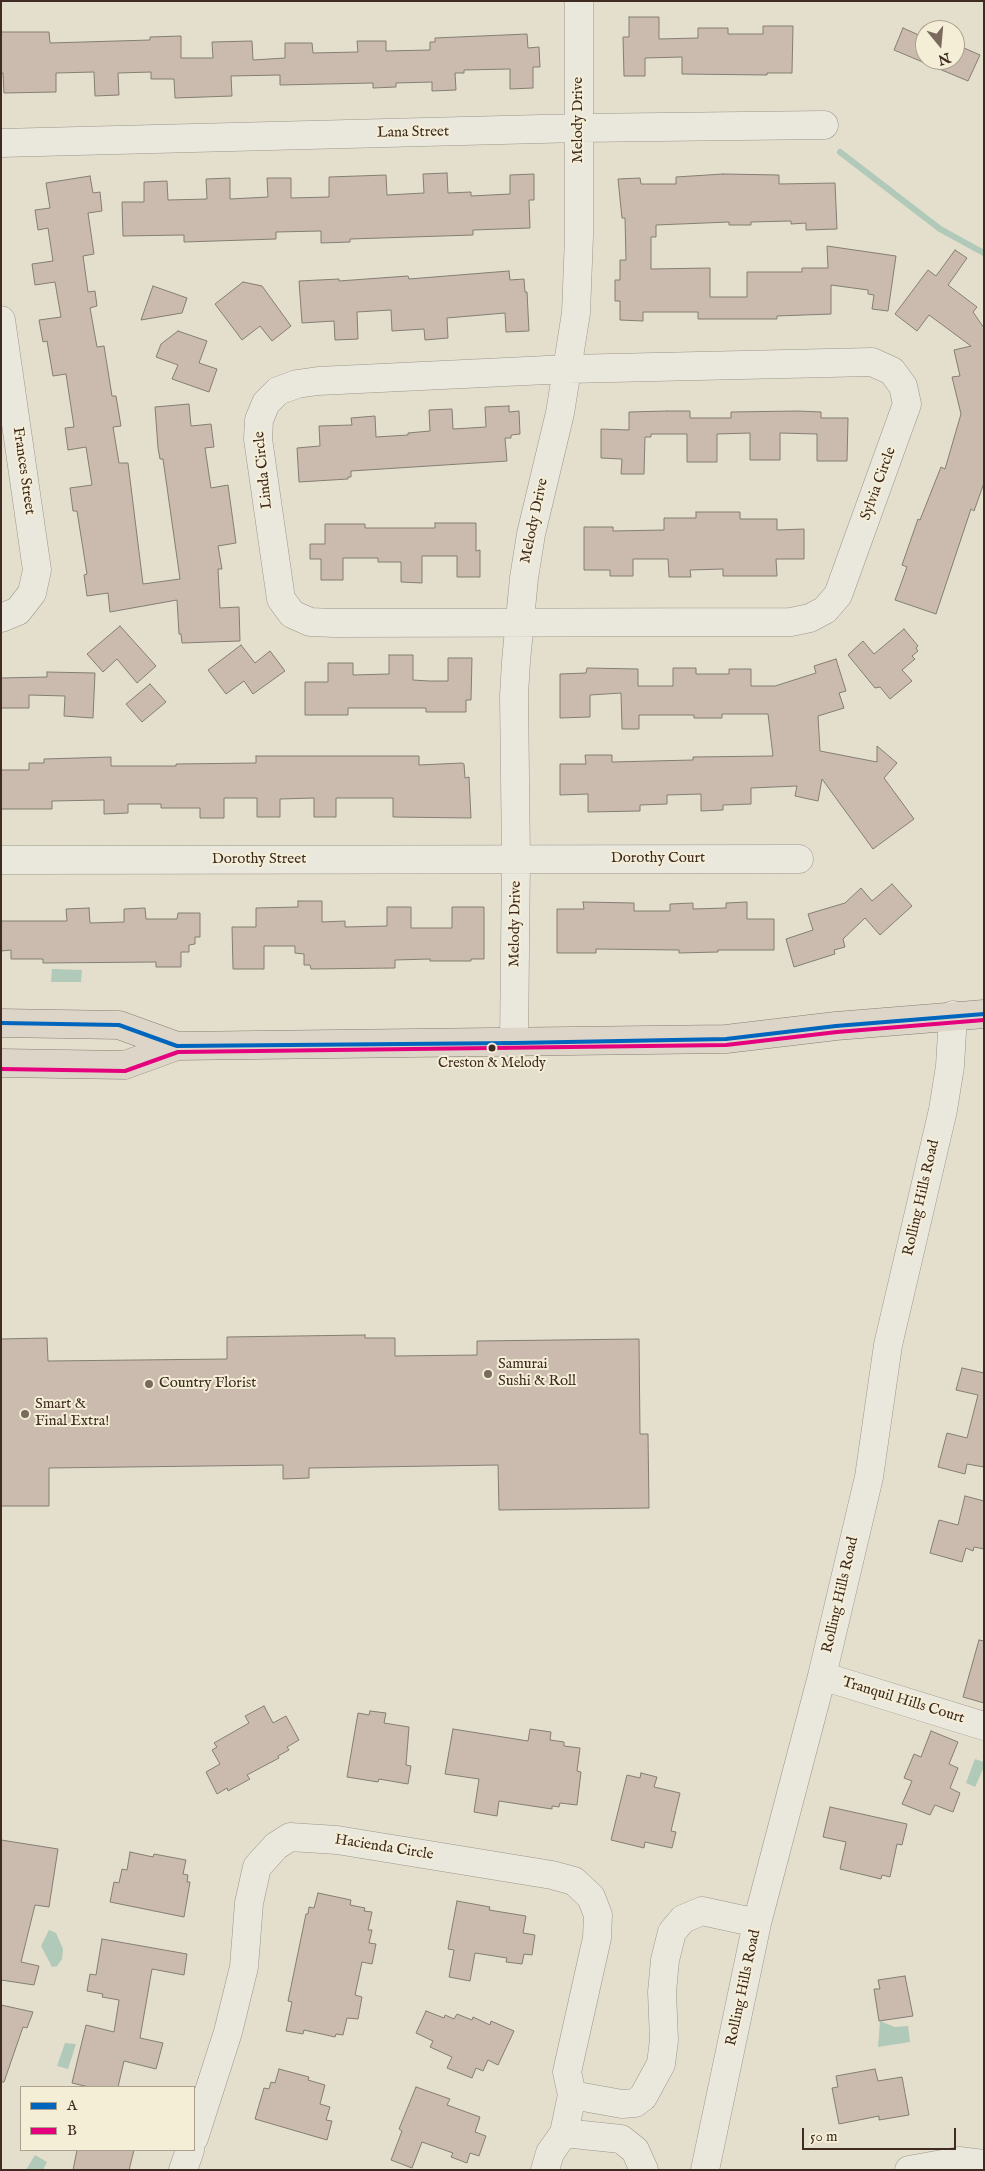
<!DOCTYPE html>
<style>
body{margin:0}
#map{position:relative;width:985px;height:2171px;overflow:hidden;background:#e4dfcc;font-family:"IM FELL English",serif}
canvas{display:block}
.frame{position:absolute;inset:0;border:2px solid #3f2b21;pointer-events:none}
.legend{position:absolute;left:20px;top:2086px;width:175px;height:65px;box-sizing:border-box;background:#f4eed7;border:1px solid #aca08e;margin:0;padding:6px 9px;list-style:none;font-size:15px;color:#3f2b21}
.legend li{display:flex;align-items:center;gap:10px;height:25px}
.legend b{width:25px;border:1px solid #aca08e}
.north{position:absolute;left:915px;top:20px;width:50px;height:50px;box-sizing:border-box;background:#f4eed7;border:1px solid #aca08e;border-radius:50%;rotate:163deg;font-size:14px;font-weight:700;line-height:20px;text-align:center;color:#3f2b21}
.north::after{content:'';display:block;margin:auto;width:18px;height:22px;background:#796a5d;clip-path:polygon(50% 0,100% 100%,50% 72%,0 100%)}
.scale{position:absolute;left:802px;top:2128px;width:154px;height:22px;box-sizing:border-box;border:2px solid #3f2b21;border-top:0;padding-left:6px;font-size:15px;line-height:18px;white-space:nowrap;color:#3f2b21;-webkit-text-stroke:4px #f4eed7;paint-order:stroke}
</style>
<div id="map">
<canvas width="985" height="2171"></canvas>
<div class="frame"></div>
<ul class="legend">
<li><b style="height:6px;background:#0065bd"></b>A</li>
<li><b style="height:6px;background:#e5007d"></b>B</li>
</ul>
<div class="north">N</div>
<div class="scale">50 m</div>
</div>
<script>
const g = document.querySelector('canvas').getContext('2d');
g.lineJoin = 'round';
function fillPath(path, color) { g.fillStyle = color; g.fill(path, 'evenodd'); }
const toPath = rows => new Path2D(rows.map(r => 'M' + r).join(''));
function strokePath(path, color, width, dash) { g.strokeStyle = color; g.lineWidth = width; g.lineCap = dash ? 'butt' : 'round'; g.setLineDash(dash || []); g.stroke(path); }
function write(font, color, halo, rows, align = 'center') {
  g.font = font + ' "IM FELL English",serif'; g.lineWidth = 4; g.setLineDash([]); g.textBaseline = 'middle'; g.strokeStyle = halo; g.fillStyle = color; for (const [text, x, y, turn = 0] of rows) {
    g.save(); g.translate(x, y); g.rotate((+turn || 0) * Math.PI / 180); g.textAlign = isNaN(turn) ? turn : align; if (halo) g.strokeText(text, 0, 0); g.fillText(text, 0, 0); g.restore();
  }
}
fillPath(toPath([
 [52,969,82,970,81,982,51,982],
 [975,1759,984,1762,984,1767,975,1787,966,1783],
 [49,1930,56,1933,63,1949,62,1959,57,1966,52,1967,41,1946],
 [880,2021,895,2027,908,2026,910,2042,878,2047],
 [65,2043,76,2044,68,2069,57,2066],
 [35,2155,47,2162,43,2170,26,2170]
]), '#b0c9b8');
strokePath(toPath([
 [840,152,940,229,984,253]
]), '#b0c9b8', 6);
const building = toPath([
 [629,17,659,17,659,39,698,38,698,28,728,28,728,34,763,34,763,26,793,26,792,73,767,73,767,75,682,74,682,57,645,58,645,76,624,76,623,37,629,37,629,17],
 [903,28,921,36,925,31,925,60,955,60,955,44,980,55,968,81,894,50,903,28],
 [1,32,49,32,50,43,150,40,150,37,181,36,181,58,213,58,212,42,252,41,253,60,285,58,285,43,312,43,313,53,358,52,357,41,386,41,386,51,430,50,430,42,435,42,435,38,527,34,528,48,539,47,540,67,533,67,533,88,510,89,510,69,464,70,464,73,455,73,456,90,432,91,432,82,396,83,396,87,373,88,373,83,280,85,280,75,231,76,232,96,175,98,174,79,151,79,151,72,118,73,119,95,95,96,94,72,56,73,56,92,4,93,3,73,1,73,1,32],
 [447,173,448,193,471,192,471,196,510,194,510,175,534,174,534,200,529,200,530,228,473,230,473,235,350,239,350,242,321,243,321,231,276,232,276,239,184,242,184,235,123,236,122,202,144,202,144,182,167,181,168,200,207,199,206,179,230,178,230,199,268,197,267,178,291,178,291,198,329,197,329,177,386,175,387,195,424,193,423,174,447,173],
 [723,174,779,175,779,184,835,183,837,229,806,230,806,223,791,224,791,221,751,222,751,225,729,225,729,222,656,225,656,237,651,237,651,269,710,268,710,297,747,297,747,272,802,272,802,268,828,268,827,246,896,256,888,311,872,309,874,295,868,294,868,290,831,285,831,314,777,316,777,319,698,319,698,312,643,312,643,321,620,320,620,301,615,301,615,280,620,280,620,260,626,260,625,218,622,218,618,179,640,178,641,184,676,184,676,177,723,174],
 [90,176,93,193,100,192,102,211,88,213,94,254,83,256,88,292,95,291,97,306,90,308,97,347,104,346,112,396,116,396,121,426,113,427,119,463,128,463,143,584,180,579,163,459,160,459,158,448,155,407,189,404,191,426,211,424,214,447,205,448,211,488,228,485,236,543,218,546,222,569,218,569,220,608,239,607,240,641,182,643,181,634,179,634,177,600,110,612,108,593,87,596,84,575,87,574,77,511,73,511,70,488,92,485,86,447,68,450,65,428,74,427,66,374,53,376,47,341,43,342,39,320,61,317,55,282,35,285,32,264,53,261,48,228,38,230,35,210,50,208,46,183,90,176],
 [955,250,967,258,948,285,977,307,973,312,984,328,984,483,974,511,971,509,936,614,895,600,907,567,902,565,918,519,920,520,941,467,945,469,961,414,952,377,960,376,954,350,971,346,929,315,917,331,895,314,928,270,936,276,955,250],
 [509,271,510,280,524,279,525,292,527,292,529,331,506,332,505,313,447,318,448,338,425,340,424,329,392,331,391,310,357,312,358,339,335,340,334,321,302,323,299,281,339,279,339,281,408,276,409,279,509,271],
 [243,282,262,286,291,326,272,341,260,326,242,340,215,304,243,282],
 [153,286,187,298,182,313,141,320,153,286],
 [178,331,207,341,199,363,217,369,209,392,172,379,178,365,156,357,161,344,178,331],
 [509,406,509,412,519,411,520,434,511,435,511,438,505,438,507,461,351,471,351,477,348,477,348,479,299,482,297,448,320,446,319,426,352,425,351,418,375,416,376,437,408,435,408,433,430,431,429,410,452,409,453,429,486,427,485,407,509,406],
 [667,411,690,411,690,418,731,418,731,412,798,411,821,412,821,418,848,418,847,461,817,461,817,434,780,433,780,460,750,460,750,433,717,434,717,462,687,462,687,434,651,434,651,437,645,437,644,474,621,474,622,459,601,458,601,429,629,430,629,412,667,411],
 [696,512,740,512,740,519,777,519,777,530,804,529,804,559,776,559,777,576,723,576,723,569,690,570,691,577,669,577,668,559,633,559,633,576,610,576,610,570,584,570,584,527,613,527,613,531,664,530,664,518,696,518,696,512],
 [435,523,476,523,476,551,480,550,480,577,457,577,457,556,422,556,422,583,401,582,401,562,378,562,378,558,343,558,343,580,321,580,321,559,310,559,310,544,325,544,325,524,365,524,365,528,435,528,435,523],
 [120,626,156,666,137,683,117,659,103,672,87,654,120,626],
 [904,629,918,646,916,648,918,651,912,656,915,659,902,670,912,681,890,699,880,687,875,688,848,655,863,641,874,654,904,629],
 [241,645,255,663,270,651,285,671,253,694,244,681,226,694,208,670,241,645],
 [389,655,413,655,413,680,429,681,448,681,448,658,472,658,471,700,466,700,466,712,426,712,426,708,348,708,348,715,305,715,305,682,328,682,328,663,353,663,353,675,389,674,389,655],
 [836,659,846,691,839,693,844,708,818,716,820,751,877,762,877,746,897,763,884,778,914,819,873,849,822,779,818,801,795,796,797,786,751,788,751,804,723,805,723,810,701,811,701,794,667,795,667,804,640,805,640,811,588,812,588,794,560,795,560,764,586,764,585,755,612,755,612,762,693,760,693,757,773,756,768,714,722,714,722,718,694,718,694,715,639,715,639,729,622,729,621,693,590,695,590,717,560,718,560,674,586,673,587,668,638,669,638,686,673,686,673,668,696,668,696,674,729,674,729,669,751,669,751,686,775,686,816,673,814,666,836,659],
 [47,672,95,673,93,718,64,716,65,696,29,695,29,708,1,708,1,678,47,677,47,672],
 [150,684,166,702,142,722,126,704,150,684],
 [256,756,419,756,419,765,462,763,464,764,465,778,469,777,471,818,393,817,393,798,336,798,336,817,314,817,314,798,280,799,280,817,257,817,257,798,224,798,224,818,200,818,200,808,161,808,161,804,128,804,128,813,104,814,104,800,52,801,52,809,1,809,1,770,29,770,29,763,44,763,44,759,111,757,111,766,176,766,176,764,256,763,256,756],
 [892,884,912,906,880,935,865,918,843,939,845,947,834,950,835,954,794,967,786,939,813,930,808,914,845,903,861,888,872,901,892,884],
 [298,901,322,901,322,922,345,921,345,927,387,926,387,907,411,907,411,928,452,928,452,907,484,907,484,959,471,959,471,961,430,961,430,959,395,960,395,968,311,969,310,965,304,965,304,954,295,953,295,946,264,946,264,969,233,969,232,927,256,927,256,908,298,907,298,901],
 [583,902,634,903,634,911,670,911,670,904,693,903,693,909,726,908,726,903,747,902,747,919,774,919,774,950,718,950,718,952,679,953,679,950,596,949,596,953,557,953,557,909,584,909,583,902],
 [89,908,90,923,124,922,124,909,145,908,146,919,177,919,178,913,200,913,200,937,195,937,195,944,189,945,189,952,181,952,181,967,156,967,156,962,43,963,43,959,11,959,11,950,1,951,1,921,67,921,66,909,89,908],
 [365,1335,365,1338,395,1338,395,1356,477,1355,477,1341,639,1339,640,1434,648,1434,649,1508,499,1510,498,1465,309,1468,309,1478,283,1479,283,1465,49,1468,49,1506,1,1506,1,1339,47,1338,48,1361,227,1359,227,1337,365,1335],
 [962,1368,984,1373,984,1467,967,1464,965,1474,938,1467,947,1433,967,1438,978,1395,956,1390,962,1368],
 [965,1496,984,1501,984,1549,974,1547,973,1551,966,1548,962,1562,930,1553,939,1520,958,1525,965,1496],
 [979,1640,984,1641,984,1703,963,1697,979,1640],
 [264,1706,273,1723,286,1716,299,1740,287,1747,289,1750,278,1756,279,1758,247,1775,250,1779,228,1791,227,1788,217,1794,206,1772,220,1764,212,1750,217,1747,214,1743,249,1723,245,1716,264,1706],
 [370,1711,386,1713,384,1723,409,1727,406,1765,411,1766,408,1784,379,1779,378,1782,347,1777,358,1713,369,1715,370,1711],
 [453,1729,528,1741,530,1729,551,1732,550,1740,564,1742,564,1746,580,1748,577,1771,581,1772,577,1805,560,1803,559,1807,552,1806,552,1809,499,1801,497,1816,474,1812,479,1779,445,1774,453,1729],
 [931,1731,958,1742,949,1764,958,1768,950,1788,960,1793,953,1812,935,1805,930,1815,902,1804,912,1781,904,1778,914,1754,921,1757,931,1731],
 [641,1773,657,1777,654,1787,680,1793,671,1831,676,1832,672,1848,645,1842,644,1848,611,1840,627,1775,640,1778,641,1773],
 [830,1807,907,1824,902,1845,897,1844,890,1877,882,1875,881,1879,840,1869,846,1842,823,1837,830,1807],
 [1,1840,58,1849,49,1907,35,1905,21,1962,39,1966,34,1985,1,1980,1,1840],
 [130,1852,153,1857,154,1854,186,1860,183,1874,188,1875,187,1882,190,1882,184,1917,110,1902,114,1882,119,1883,122,1869,127,1870,130,1852],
 [318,1893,351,1900,350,1905,365,1908,364,1911,372,1912,368,1930,372,1930,369,1943,376,1944,372,1964,362,1962,355,1995,362,1997,358,2019,347,2018,343,2035,336,2034,335,2037,304,2030,303,2034,286,2031,292,2002,288,2001,306,1914,308,1914,309,1907,314,1908,318,1893],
 [457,1901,490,1907,489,1910,526,1916,523,1933,535,1935,532,1955,524,1954,522,1964,506,1962,507,1958,475,1953,470,1981,449,1977,454,1950,448,1949,457,1901],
 [102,1939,187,1954,184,1975,152,1969,140,2038,163,2043,156,2069,124,2061,118,2087,89,2087,72,2083,86,2025,114,2032,119,2000,102,1997,103,1994,87,1991,90,1974,96,1975,102,1939],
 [905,1976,913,2016,879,2021,874,1989,880,1989,878,1980,905,1976],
 [1,2005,33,2012,27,2028,23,2027,4,2082,1,2082,1,2005],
 [426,2011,444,2018,445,2015,454,2019,457,2014,472,2020,473,2017,490,2025,491,2021,514,2031,498,2065,488,2060,483,2071,476,2068,472,2078,447,2068,452,2057,430,2047,433,2041,416,2033,426,2011],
 [279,2069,309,2077,308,2080,325,2085,320,2104,330,2107,326,2120,332,2121,327,2140,255,2119,264,2088,269,2089,271,2082,275,2083,279,2069],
 [875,2069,878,2081,902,2077,909,2115,879,2120,879,2116,839,2124,832,2088,838,2087,836,2076,875,2069],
 [416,2087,450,2099,447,2105,480,2117,475,2132,486,2136,479,2156,470,2153,467,2163,451,2157,453,2153,422,2142,412,2168,391,2160,402,2131,399,2129,416,2087],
 [77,2150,134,2150,129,2170,73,2170,77,2150]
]);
fillPath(building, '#cabbae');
strokePath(building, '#847e73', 1);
const minor = toPath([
 [1,143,579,128,824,125],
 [1,320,37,570,32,593,18,611,1,618],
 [872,362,892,371,903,386,907,404,838,595,825,610,810,618,791,622,334,623,310,622,292,614,281,599,258,439,259,420,266,403,278,391,297,384,318,381,568,369,872,362],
 [1,860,799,859],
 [514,1043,516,859,514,696,516,661,524,578,531,534,560,413,576,313,579,236,579,1],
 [822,1676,984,1726],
 [572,2095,622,2104,635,2103,643,2097,661,2064,664,2040,662,1992,665,1960,672,1932,683,1919,702,1911,757,1923],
 [564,2133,621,2139,635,2150,644,2170],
 [194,2138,228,2032,244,1967,249,1903,257,1867,276,1846,290,1837,337,1840,552,1875,574,1881,591,1897,598,1915,597,1938,567,2072,572,2095,564,2133,550,2153,545,2170],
 [183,2170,190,2150],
 [705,2170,757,1923,822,1676,869,1477,888,1345,943,1110,950,1066,953,1015],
 [909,2170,959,2161,984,2164]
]);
const major = toPath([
 [1,1023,119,1025,177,1046],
 [1,1063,125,1065,177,1046,726,1039,836,1026,984,1014]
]);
strokePath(minor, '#9b968a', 29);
strokePath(major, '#847e73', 29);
strokePath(minor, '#eae7dd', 28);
strokePath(major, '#ddd6c8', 28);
strokePath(toPath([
 [1,1023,119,1025,177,1046,514,1043,726,1039,836,1026,984,1014]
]), '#0065bd', 4);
strokePath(toPath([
 [1,1069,125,1071,178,1052,726,1045,837,1032,984,1020]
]), '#e5007d', 4);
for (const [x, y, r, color] of [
 [492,1048,4.5,"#3f2b21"],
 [488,1374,5,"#796a5d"],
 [149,1384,5,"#796a5d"],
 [25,1414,5,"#796a5d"]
]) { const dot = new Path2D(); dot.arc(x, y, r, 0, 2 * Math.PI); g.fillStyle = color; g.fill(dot); strokePath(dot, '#f4eed7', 2); }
write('14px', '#3f2b21', '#f4eed7', [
 ["Creston & Melody",492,1064]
]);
write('15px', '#3f2b21', '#f4eed7', [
 ["Melody Drive",579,120,-90],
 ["Lana Street",413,133,-1],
 ["Linda Circle",264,470,-96],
 ["Frances Street",23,471,82],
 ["Sylvia Circle",879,484,-70],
 ["Melody Drive",535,521,-78],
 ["Dorothy Court",658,859],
 ["Dorothy Street",259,860],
 ["Melody Drive",516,924,-89],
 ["Rolling Hills Road",922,1198,-77],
 ["Rolling Hills Road",841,1595,-77],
 ["Tranquil Hills Court",903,1701,17],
 ["Hacienda Circle",384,1848,9],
 ["Rolling Hills Road",744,1988,-78]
]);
write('15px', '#3f2b21', '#f4eed7', [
 ["Samurai",498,1365],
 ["Sushi & Roll",498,1382],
 ["Country Florist",159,1384],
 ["Smart &",35,1405],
 ["Final Extra!",35,1422]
], 'left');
</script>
